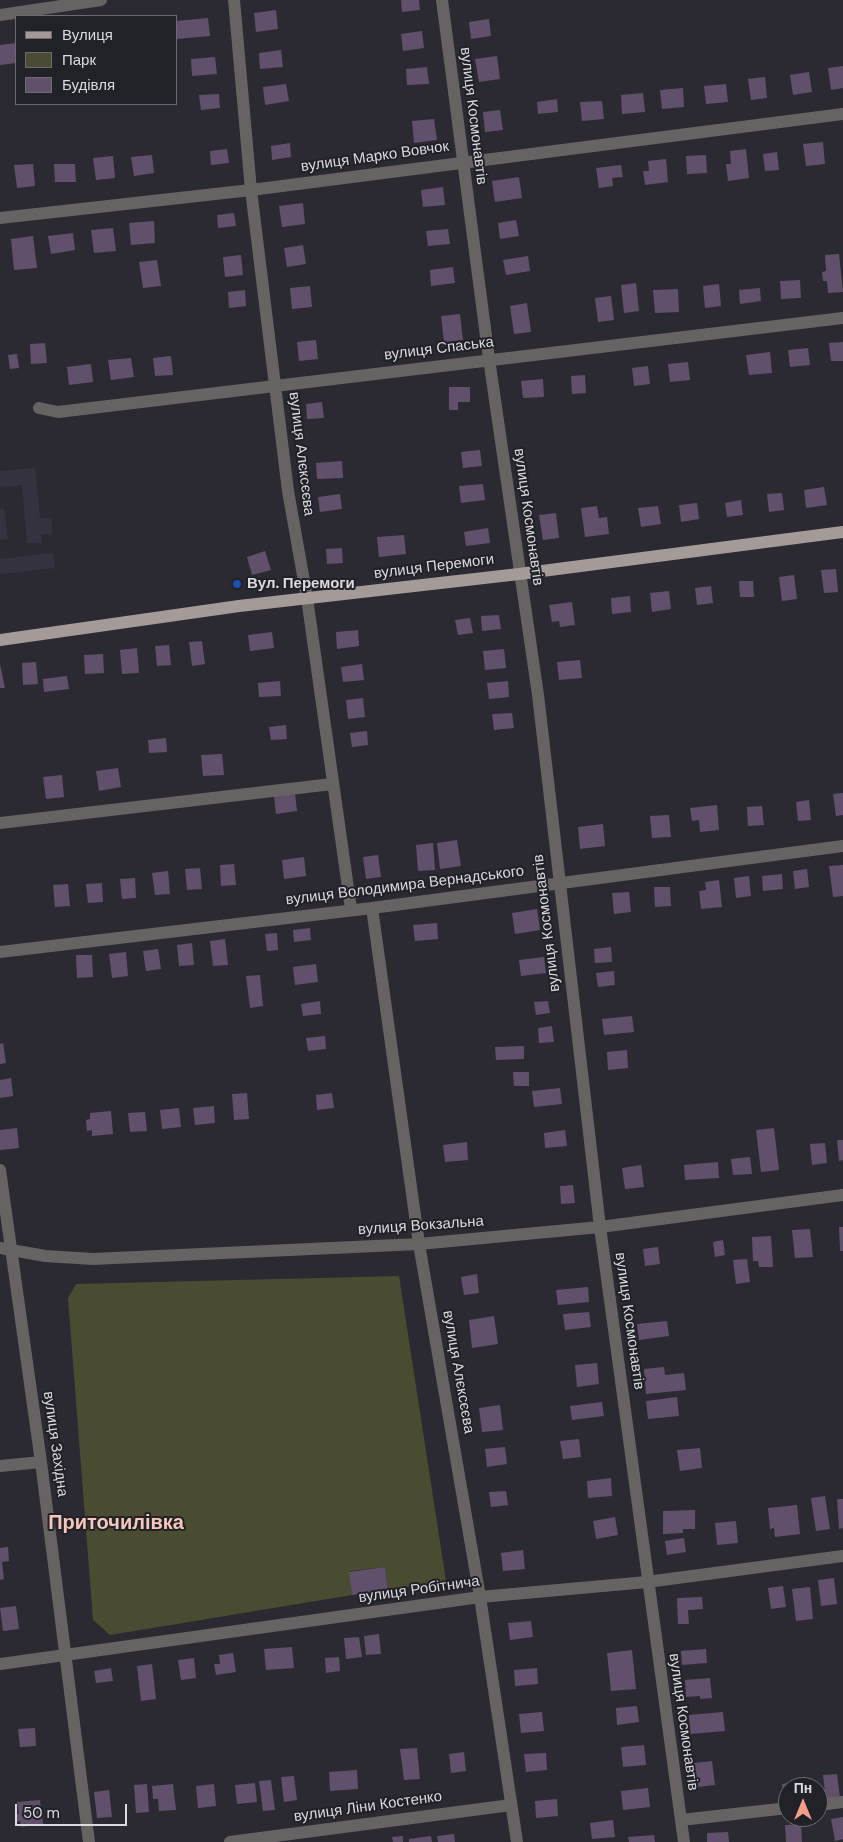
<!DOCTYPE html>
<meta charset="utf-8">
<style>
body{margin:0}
#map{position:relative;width:843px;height:1842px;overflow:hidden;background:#2b2a32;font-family:"DM Sans",sans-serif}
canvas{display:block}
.legend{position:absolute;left:15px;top:15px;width:162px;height:90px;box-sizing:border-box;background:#212128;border:1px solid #6b6b71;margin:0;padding:6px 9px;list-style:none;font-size:15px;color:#dadadf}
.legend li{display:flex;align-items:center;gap:10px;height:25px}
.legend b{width:25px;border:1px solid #6b6b71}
.north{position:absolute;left:778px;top:1777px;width:50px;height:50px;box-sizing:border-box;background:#212128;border:1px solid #6b6b71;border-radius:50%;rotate:0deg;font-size:14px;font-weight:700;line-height:20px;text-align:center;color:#dadadf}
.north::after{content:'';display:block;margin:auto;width:18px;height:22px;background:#f49e8a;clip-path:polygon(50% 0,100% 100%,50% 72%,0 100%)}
.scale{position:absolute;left:15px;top:1804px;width:112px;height:22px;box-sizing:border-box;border:2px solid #dadadf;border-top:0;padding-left:6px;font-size:15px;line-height:18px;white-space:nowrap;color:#dadadf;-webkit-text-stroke:4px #212128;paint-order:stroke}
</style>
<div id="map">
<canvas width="843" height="1842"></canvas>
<ul class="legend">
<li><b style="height:6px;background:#a49b99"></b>Вулиця</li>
<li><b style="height:14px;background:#4a4c31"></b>Парк</li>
<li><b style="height:14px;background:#61506b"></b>Будівля</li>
</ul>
<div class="north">Пн</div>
<div class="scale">50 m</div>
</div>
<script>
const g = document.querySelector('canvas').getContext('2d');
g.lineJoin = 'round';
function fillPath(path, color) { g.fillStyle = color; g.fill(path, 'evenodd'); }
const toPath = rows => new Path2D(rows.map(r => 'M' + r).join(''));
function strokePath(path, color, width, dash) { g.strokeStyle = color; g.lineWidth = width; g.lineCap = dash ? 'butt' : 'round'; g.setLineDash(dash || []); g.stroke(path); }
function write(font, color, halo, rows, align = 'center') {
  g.font = font + ' "DM Sans",sans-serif'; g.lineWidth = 4; g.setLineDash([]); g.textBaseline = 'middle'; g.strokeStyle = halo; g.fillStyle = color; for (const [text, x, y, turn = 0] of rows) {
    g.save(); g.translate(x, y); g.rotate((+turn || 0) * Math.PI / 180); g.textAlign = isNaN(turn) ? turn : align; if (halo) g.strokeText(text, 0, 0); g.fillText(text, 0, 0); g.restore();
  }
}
fillPath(toPath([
 [35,468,40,518,51,518,52,534,41,534,42,543,27,543,22,485,0,487,0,471],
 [4,508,8,539,0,540,0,509],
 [53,553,55,568,0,574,0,559]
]), '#353340');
fillPath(toPath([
 [399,1276,446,1581,388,1590,385,1567,350,1571,352,1595,110,1635,93,1620,68,1298,76,1284]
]), '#4a4c31');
fillPath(toPath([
 [401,0,419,0,420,10,402,12],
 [276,10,278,29,256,32,254,13],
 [208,18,210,36,176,39,176,21],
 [489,19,491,36,471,39,469,22],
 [422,31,424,48,403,51,401,34],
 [16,43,16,63,0,65,0,45],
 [281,50,283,67,260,69,259,53],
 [497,56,500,79,479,82,475,59],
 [215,57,217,74,192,76,191,59],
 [843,66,843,88,831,90,828,68],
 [427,67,429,84,407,85,406,69],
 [809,72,812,92,793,95,790,75],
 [765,77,767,98,751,100,748,79],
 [286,84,289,101,265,105,263,87],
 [726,84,728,102,706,104,704,86],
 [683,88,684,107,662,109,660,90],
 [643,93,645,112,622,114,621,95],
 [219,94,220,108,201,110,199,95],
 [557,99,558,112,538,114,537,102],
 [602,101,604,119,582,121,580,102],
 [500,110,503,130,485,132,483,112],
 [434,119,437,140,414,143,412,121],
 [823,142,825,164,806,166,803,144],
 [290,143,291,157,272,160,271,146],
 [227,149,229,163,211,165,210,151],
 [746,149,749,178,728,181,726,164,731,164,730,151],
 [777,152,779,170,765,171,763,154],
 [152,155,154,173,134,176,131,157],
 [706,155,707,173,687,174,686,156],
 [113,156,115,178,96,180,93,158],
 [666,159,668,182,645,185,643,171,649,171,648,161],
 [33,164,35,186,17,188,14,165],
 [54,164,75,164,76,182,55,182],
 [621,165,623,177,612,178,613,186,599,188,596,168],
 [519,177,522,198,495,202,492,181],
 [443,187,445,205,423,207,421,190],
 [303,203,305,224,282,227,279,206],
 [234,213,236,226,218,228,217,215],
 [516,220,519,236,500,239,498,223],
 [154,221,155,243,131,245,129,223],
 [113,228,116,251,94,253,91,230],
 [448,229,450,244,428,246,426,231],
 [73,233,75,250,51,254,48,236],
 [33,236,37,268,14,270,11,239],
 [303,245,306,264,287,267,284,248],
 [839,254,843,292,828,293,827,281,823,281,822,272,826,271,825,255],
 [241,255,243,275,225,277,223,257],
 [528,256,530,271,506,275,503,260],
 [157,260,161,286,143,288,139,262],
 [453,267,455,283,431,286,430,270],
 [800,280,801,298,781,299,780,281],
 [636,283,639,311,624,313,621,285],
 [719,284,721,306,705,308,703,286],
 [310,286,312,307,292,309,290,288],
 [760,288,761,301,740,304,739,290],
 [678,289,679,312,655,313,653,290],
 [245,290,246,306,229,308,228,292],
 [611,296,614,320,598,322,595,298],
 [527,303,531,332,514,334,510,306],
 [460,314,463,340,444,342,441,316],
 [316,340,318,359,299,361,297,342],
 [843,342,843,361,831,361,829,343],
 [45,343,47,363,31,364,30,344],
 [808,348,810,365,790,367,788,350],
 [770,352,772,373,749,375,746,355],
 [17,354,19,368,10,369,8,355],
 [171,356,173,375,155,376,153,358],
 [131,358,134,377,111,380,108,360],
 [688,362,690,380,670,382,668,364],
 [91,364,93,382,69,385,67,367],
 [648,366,650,384,634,386,632,368],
 [585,375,586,393,572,394,571,376],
 [543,379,544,397,523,398,521,381],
 [449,387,470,387,470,402,458,402,458,410,449,410],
 [322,402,324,418,307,419,306,404],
 [480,450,482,466,463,468,461,452],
 [342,461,343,478,317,479,316,463],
 [483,484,485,500,461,503,459,486],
 [824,487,827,505,806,508,804,490],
 [782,493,784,510,769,512,767,494],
 [340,494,342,509,320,512,318,497],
 [741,500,743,515,727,517,725,503],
 [697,503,699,519,681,522,679,505],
 [597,506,599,518,607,517,609,534,585,537,581,508],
 [658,506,661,524,641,527,638,508],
 [556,513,559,538,543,540,539,515],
 [488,528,490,543,466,546,464,532],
 [404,535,406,554,379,557,377,537],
 [342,548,343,563,327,564,326,549],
 [265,551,271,570,252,575,247,557],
 [836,569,838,592,824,593,821,570],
 [794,575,797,599,782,601,779,577],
 [739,581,753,581,754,597,740,597],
 [711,586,713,603,697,605,695,588],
 [669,591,671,609,652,612,650,593],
 [630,596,631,612,612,614,611,598],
 [572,602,575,625,560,627,559,621,552,622,549,605],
 [499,615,501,629,482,631,481,616],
 [470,618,473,633,458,635,455,620],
 [358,630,359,646,337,649,336,632],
 [272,632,274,648,250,651,248,635],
 [202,641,205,664,192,666,189,642],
 [169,645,171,665,157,666,155,646],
 [137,648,139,673,122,674,120,650],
 [504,649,506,668,485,670,483,651],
 [103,654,104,673,85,674,84,655],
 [580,660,582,678,559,680,557,662],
 [36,662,38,684,23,685,22,663],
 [0,664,5,688,0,688],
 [362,664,364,680,343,682,341,667],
 [67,676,69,689,44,692,43,679],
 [280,681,281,696,259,697,258,683],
 [508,681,509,697,489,699,487,683],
 [363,698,365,717,348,719,346,700],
 [512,713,514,728,494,730,492,714],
 [286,725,287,739,271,740,269,727],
 [367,731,368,745,352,747,350,733],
 [166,738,167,752,149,753,148,740],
 [222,754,224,775,203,776,201,755],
 [118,768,121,787,99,791,96,771],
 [62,775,64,797,46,799,43,777],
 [295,793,297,811,276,814,274,796],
 [843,793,843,815,836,816,833,794],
 [809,800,811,820,798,821,796,802],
 [717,805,719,830,700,832,699,820,692,821,690,808],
 [762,806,764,825,748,826,747,807],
 [669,815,671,837,652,838,650,816],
 [603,824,605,846,580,849,578,827],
 [457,840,461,866,440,869,437,843],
 [433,843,435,870,418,871,416,845],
 [378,855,381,877,366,879,363,857],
 [304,857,306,876,284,879,282,860],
 [234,864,236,885,221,886,220,865],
 [843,865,843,896,833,897,829,866],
 [200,868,202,889,187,890,185,869],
 [807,869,809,887,795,889,793,871],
 [168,871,170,894,155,895,152,873],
 [782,874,783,889,763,891,762,876],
 [749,876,751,896,736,898,734,878],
 [135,878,136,898,122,899,120,879],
 [719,880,722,907,701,909,699,891,706,890,705,882],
 [102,883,103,902,88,903,86,884],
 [68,884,70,906,55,907,53,885],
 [654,887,670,887,671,906,655,907],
 [629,892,631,912,614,914,612,893],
 [537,909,540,930,515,934,512,913],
 [437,923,438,939,415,941,413,925],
 [310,928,311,940,294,942,293,930],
 [277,933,278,950,267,951,265,934],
 [225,939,228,965,213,966,210,941],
 [192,943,194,965,179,966,177,945],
 [611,947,612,962,595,963,594,949],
 [158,949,161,969,146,971,143,951],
 [126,952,128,976,112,978,109,954],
 [76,955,92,955,93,977,77,978],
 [544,957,546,973,521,976,519,960],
 [316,964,318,982,295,985,293,967],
 [614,971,615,985,598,987,596,973],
 [260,975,263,1006,250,1008,246,976],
 [320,1001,321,1014,303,1016,301,1004],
 [548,1001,550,1013,536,1015,534,1002],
 [632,1016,634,1032,604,1035,602,1019],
 [552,1026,554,1042,539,1043,538,1028],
 [325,1036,326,1049,308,1051,306,1038],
 [3,1043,6,1063,0,1064,0,1044],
 [524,1046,524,1059,496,1060,495,1047],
 [627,1050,628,1068,608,1070,607,1052],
 [513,1072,529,1072,529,1086,514,1086],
 [11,1078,13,1096,0,1098,0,1080],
 [560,1088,562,1104,534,1107,532,1091],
 [247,1093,249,1119,234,1120,232,1094],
 [332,1093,334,1108,317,1110,316,1095],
 [214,1106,215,1123,195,1125,193,1108],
 [179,1108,181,1127,162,1129,160,1110],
 [111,1111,113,1134,92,1136,92,1130,87,1131,86,1120,90,1119,90,1113],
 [145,1112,147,1131,130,1132,128,1113],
 [17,1128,19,1148,0,1150,0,1130],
 [774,1128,779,1170,761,1172,756,1130],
 [565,1130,567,1146,545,1148,544,1133],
 [837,1140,843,1140,843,1160,839,1161],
 [467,1142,468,1160,445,1162,443,1145],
 [825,1143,827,1163,812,1165,810,1144],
 [750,1157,752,1174,733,1175,731,1159],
 [718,1162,719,1178,685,1180,684,1165],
 [641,1165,644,1187,625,1189,622,1168],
 [573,1185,575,1203,561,1204,560,1186],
 [839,1227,843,1227,843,1251,840,1251],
 [810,1229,813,1257,795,1258,792,1230],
 [771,1236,773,1267,759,1267,758,1261,753,1261,752,1237],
 [723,1240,725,1255,715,1257,713,1242],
 [658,1247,660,1264,645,1266,643,1249],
 [747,1259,750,1282,736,1284,733,1260],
 [477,1274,479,1293,464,1295,461,1277],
 [588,1287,589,1302,558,1305,556,1290],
 [589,1312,591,1327,565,1330,563,1314],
 [494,1316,498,1344,472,1348,469,1320],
 [667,1321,669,1336,639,1340,637,1324],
 [597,1363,599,1384,577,1387,575,1365],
 [664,1367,665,1375,684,1373,686,1390,646,1394,644,1369],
 [677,1397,679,1416,648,1419,646,1401],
 [602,1402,604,1416,572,1420,570,1406],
 [500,1405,503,1430,482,1432,479,1408],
 [579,1439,581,1457,563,1459,560,1441],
 [505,1447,507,1464,487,1467,485,1449],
 [700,1448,702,1468,680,1471,677,1450],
 [611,1478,612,1496,588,1498,587,1481],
 [506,1491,508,1505,491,1507,489,1492],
 [825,1496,830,1529,816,1531,811,1498],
 [837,1499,843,1499,843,1528,839,1529],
 [797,1505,800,1534,775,1537,774,1528,770,1529,768,1508],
 [695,1510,695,1529,683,1529,683,1533,663,1534,663,1511],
 [615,1517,618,1535,596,1539,593,1521],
 [736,1521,738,1543,717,1545,715,1523],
 [684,1538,686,1552,667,1555,665,1541],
 [8,1547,9,1561,2,1562,4,1579,0,1580,0,1548],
 [523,1550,525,1569,503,1571,501,1553],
 [385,1567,388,1590,352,1595,349,1572],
 [834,1578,837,1604,821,1606,818,1580],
 [783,1586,786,1607,771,1609,768,1588],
 [810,1587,813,1619,796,1621,792,1589],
 [702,1597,703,1609,688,1610,689,1624,678,1624,677,1598],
 [16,1606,19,1629,3,1631,0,1608],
 [531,1621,533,1637,510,1640,508,1623],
 [379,1634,381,1654,366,1655,364,1636],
 [359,1637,362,1657,346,1659,344,1638],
 [292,1647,294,1668,266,1670,264,1649],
 [706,1649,707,1663,682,1665,681,1651],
 [632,1650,636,1689,611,1691,607,1653],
 [233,1653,236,1672,216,1675,214,1664,220,1664,219,1655],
 [339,1657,340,1671,326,1673,325,1658],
 [194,1658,196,1678,181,1680,178,1660],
 [152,1664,156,1699,141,1701,137,1666],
 [111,1668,113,1681,96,1683,94,1671],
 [537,1668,538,1684,515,1686,514,1670],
 [710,1678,712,1698,700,1699,700,1696,686,1697,685,1680],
 [637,1706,639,1722,617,1725,616,1708],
 [542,1712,544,1731,521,1733,519,1714],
 [723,1712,725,1731,690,1734,689,1715],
 [35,1728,36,1746,20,1747,18,1729],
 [644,1745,646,1765,623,1767,621,1747],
 [417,1748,420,1779,404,1780,400,1749],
 [464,1752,466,1771,451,1773,449,1754],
 [546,1753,547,1770,526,1772,524,1754],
 [712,1761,715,1785,697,1787,694,1763],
 [357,1770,358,1789,330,1791,329,1772],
 [837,1774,840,1798,826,1800,823,1775],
 [294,1776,297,1800,284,1802,281,1777],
 [271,1780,275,1810,263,1811,259,1781],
 [795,1782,796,1787,788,1787,788,1804,784,1804,782,1784],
 [255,1783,257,1802,237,1804,235,1785],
 [147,1784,149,1812,136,1813,134,1785],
 [173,1784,176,1810,159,1811,158,1799,153,1799,152,1786],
 [214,1784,216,1806,198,1808,196,1786],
 [648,1788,650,1807,623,1810,621,1791],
 [109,1790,112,1817,97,1818,94,1792],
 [557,1799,558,1816,536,1818,535,1801],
 [40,1800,43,1824,21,1827,20,1821,16,1822,15,1814,19,1814,17,1802],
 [843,1817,843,1839,835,1841,831,1819],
 [613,1820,615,1837,592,1839,590,1823],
 [801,1824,802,1842,786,1842,785,1825],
 [728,1832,729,1842,707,1842,707,1833],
 [454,1834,455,1842,438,1842,437,1836],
 [654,1835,655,1842,629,1842,628,1837],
 [403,1836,403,1842,393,1842,392,1837],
 [431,1836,432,1842,409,1842,409,1839]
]), '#61506b');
strokePath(toPath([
 [234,0,251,190,288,491,307,598,351,909],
 [442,0,489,359,538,695,600,1227,684,1842],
 [0,15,101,0],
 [0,218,251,190,843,114],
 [39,408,58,412,843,318],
 [0,823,332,784],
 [372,908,419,1244,480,1597,517,1842],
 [0,952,372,908,843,846],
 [0,1170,41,1462,89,1842],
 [0,1248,45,1256,93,1259,419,1244,600,1227,843,1195],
 [0,1466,41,1462],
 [0,1664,480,1597,647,1582,843,1556],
 [818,1805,843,1802],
 [681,1820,788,1808],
 [230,1842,511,1805]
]), '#686363', 12);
strokePath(toPath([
 [0,640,239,606,519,574,843,532]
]), '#a49b99', 12);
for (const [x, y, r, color] of [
 [237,584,5,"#1a4fb4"]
]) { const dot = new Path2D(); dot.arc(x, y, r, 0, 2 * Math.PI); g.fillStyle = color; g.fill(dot); strokePath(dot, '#212128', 2); }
write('15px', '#dadadf', '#212128', [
 ["вулиця Космонавтів",473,116,83],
 ["вулиця Марко Вовчок",375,157,-8],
 ["вулиця Спаська",439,349,-7],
 ["вулиця Алєксєєва",301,454,83],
 ["вулиця Космонавтів",528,517,82],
 ["вулиця Перемоги",434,567,-7],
 ["вулиця Володимира Вернадського",405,886,-7],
 ["вулиця Космонавтів",547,923,-97],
 ["вулиця Вокзальна",421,1226,-4],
 ["вулиця Космонавтів",629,1321,82],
 ["вулиця Алєксєєва",458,1372,80],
 ["вулиця Західна",55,1444,82],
 ["вулиця Робітнича",419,1590,-8],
 ["вулиця Космонавтів",683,1722,82],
 ["вулиця Ліни Костенко",368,1807,-8]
]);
write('bold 15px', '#dadadf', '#212128', [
 ["Вул. Перемоги",247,584]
], 'left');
write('bold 20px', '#f8c6ba', '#212128', [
 ["Приточилівка",116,1524]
]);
</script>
